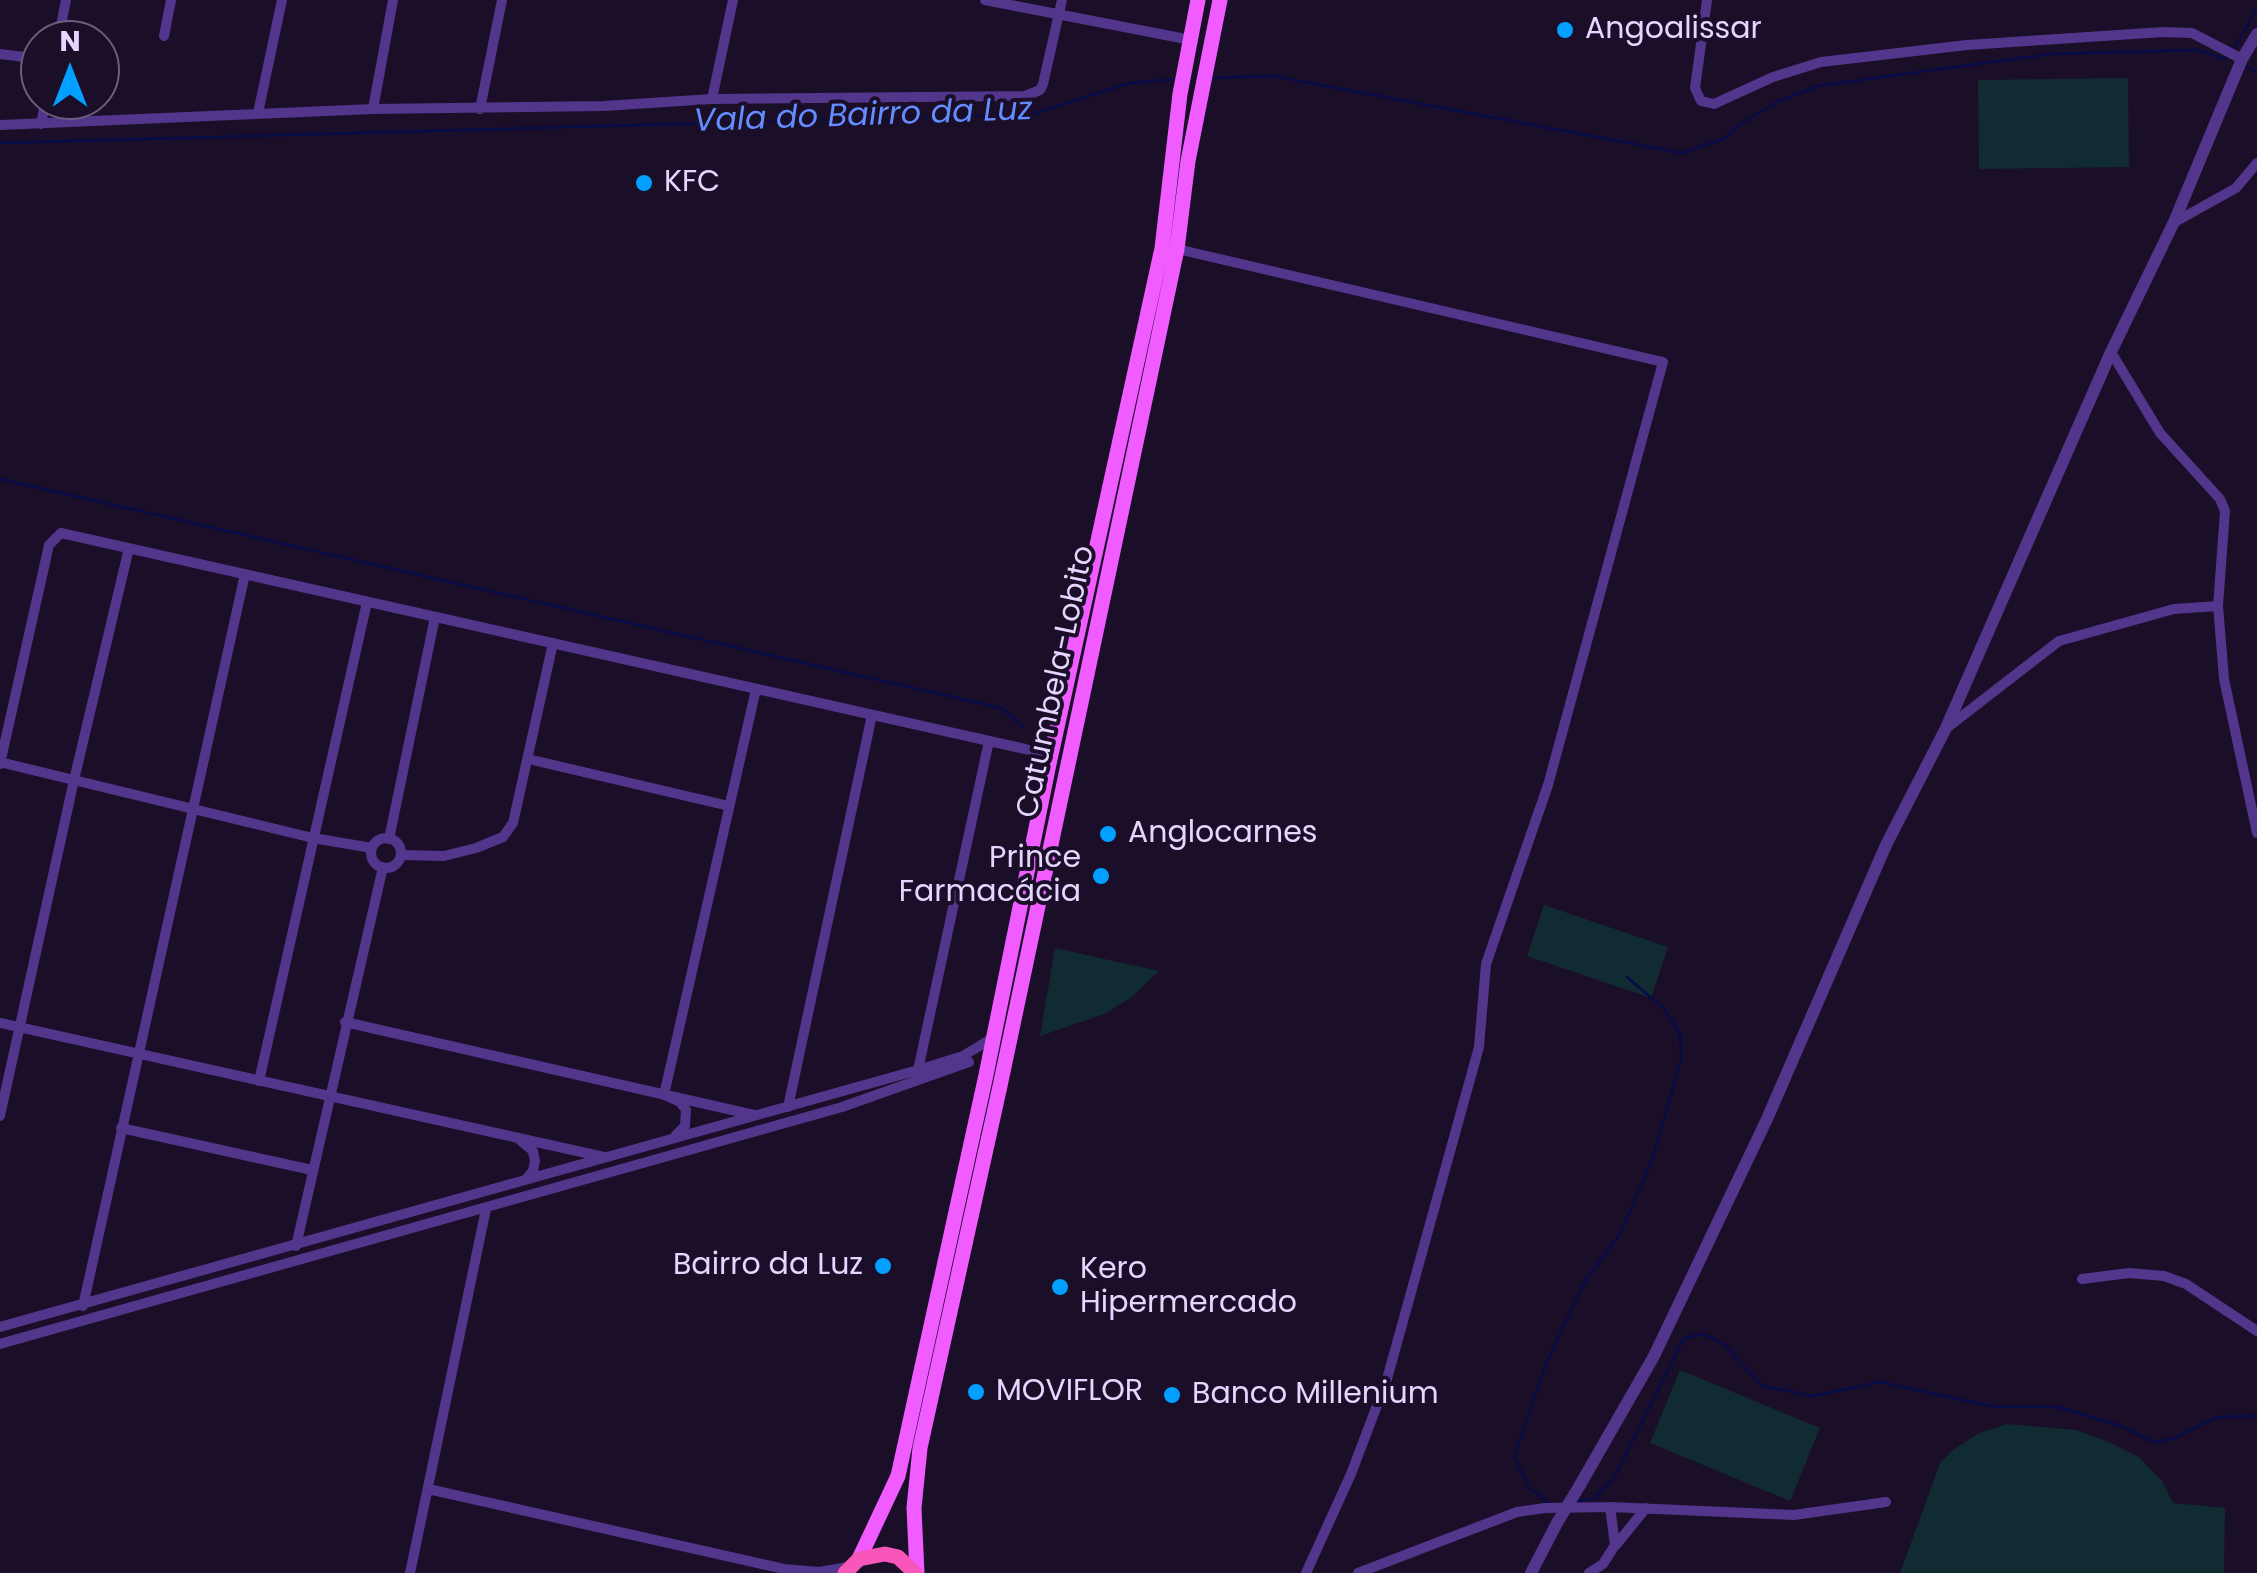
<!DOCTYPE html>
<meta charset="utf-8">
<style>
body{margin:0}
#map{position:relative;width:2257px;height:1573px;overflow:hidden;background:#1a0e28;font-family:Poppins,sans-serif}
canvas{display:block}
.north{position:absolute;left:20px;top:20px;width:100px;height:100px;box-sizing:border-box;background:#1a0e28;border:2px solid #6c5e7e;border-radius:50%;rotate:0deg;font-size:28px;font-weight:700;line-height:40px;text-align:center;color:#e6d5ff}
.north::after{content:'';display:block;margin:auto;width:35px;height:45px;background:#019fff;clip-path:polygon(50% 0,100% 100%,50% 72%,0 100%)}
</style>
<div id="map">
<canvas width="2257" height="1573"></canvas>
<div class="north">N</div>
</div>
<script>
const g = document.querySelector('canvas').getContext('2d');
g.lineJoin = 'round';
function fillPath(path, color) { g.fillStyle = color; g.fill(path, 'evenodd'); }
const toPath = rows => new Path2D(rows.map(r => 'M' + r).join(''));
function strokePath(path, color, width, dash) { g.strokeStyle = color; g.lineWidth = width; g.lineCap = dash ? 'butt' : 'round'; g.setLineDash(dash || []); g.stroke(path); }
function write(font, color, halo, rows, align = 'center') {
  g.font = font + ' Poppins,sans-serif'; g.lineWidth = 8; g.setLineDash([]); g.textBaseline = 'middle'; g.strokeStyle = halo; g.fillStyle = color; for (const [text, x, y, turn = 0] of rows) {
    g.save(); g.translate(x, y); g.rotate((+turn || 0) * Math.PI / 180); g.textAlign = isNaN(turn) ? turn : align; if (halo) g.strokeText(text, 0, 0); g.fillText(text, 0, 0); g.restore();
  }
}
fillPath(toPath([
 [2128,78,2129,167,1979,169,1978,80],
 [1544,905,1668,947,1651,998,1527,956],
 [1055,948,1159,971,1132,997,1104,1014,1040,1036],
 [1680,1370,1820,1428,1790,1501,1650,1443],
 [2007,1424,2076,1430,2111,1443,2139,1457,2162,1481,2173,1503,2225,1508,2224,1573,1900,1573,1940,1463,1952,1451,1979,1433]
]), '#112b33');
strokePath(toPath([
 [2234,49,2257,8],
 [2245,66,2257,72],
 [1211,78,1273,76,1682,153,1723,139,1742,123,1777,102,1817,86,2050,54,2199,50,2224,59,2228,55],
 [0,143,1033,114,1130,83,1178,79],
 [0,479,1001,708,1023,727],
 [1577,1501,1594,1499,1614,1478,1684,1338,1704,1334,1722,1343,1763,1386,1813,1396,1880,1382,1996,1407,2058,1407,2121,1426,2153,1442,2173,1439,2217,1417,2257,1416],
 [1549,1503,1529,1488,1514,1457,1547,1361,1586,1280,1620,1234,1652,1160,1681,1060,1680,1034,1664,1009,1627,977]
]), '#070c49', 2.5);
strokePath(toPath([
 [985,0,1191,40],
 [1707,0,1695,88,1701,101,1714,104,1773,77,1821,62,1967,45,2163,32,2192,33,2242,59],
 [164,36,171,0],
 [58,40,66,0],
 [0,54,40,59],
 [712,99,733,0],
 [373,109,393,0],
 [480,109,502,0],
 [258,113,282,0],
 [41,124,46,100],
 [0,125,373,109,604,106,712,99,1025,96,1040,90,1043,84,1062,0],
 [2175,222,2236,188,2257,163],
 [1177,249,1663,362,1548,785,1486,964,1479,1047,1387,1379,1351,1474,1306,1573],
 [2111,352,2160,433,2220,499,2225,511,2218,606,2224,679,2257,833],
 [1948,727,2059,641,2174,609,2218,606],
 [528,759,729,806],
 [0,762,313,838,372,848],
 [0,764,49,545,61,533,1025,749,1036,752,1049,764],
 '371 853a15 15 0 1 1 30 0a15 15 0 1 1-30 0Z',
 [389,839,435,617],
 [401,855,444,856,476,848,503,837,513,823,553,643],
 [345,1022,754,1115],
 [0,1023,604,1157],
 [918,1070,989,741],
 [259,1081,367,602],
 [788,1107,872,715],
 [0,1116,74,780,129,548],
 [121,1128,312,1170],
 [676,1135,685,1126,686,1110,680,1102,664,1095,756,689],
 [521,1141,533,1151,535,1161,533,1171,525,1180],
 [296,1246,383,867],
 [2082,1279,2129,1273,2164,1276,2186,1284,2257,1331],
 [83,1306,245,574],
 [0,1327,918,1070,963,1056,991,1039],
 [0,1344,842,1107,969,1062],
 [428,1489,784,1569,819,1572,848,1567],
 [1616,1545,1646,1508],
 [410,1573,486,1209],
 [1358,1573,1517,1512,1545,1508,1610,1507,1794,1515,1886,1502],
 [1589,1573,1603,1564,1615,1545,1610,1507]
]), '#51368b', 10);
strokePath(toPath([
 [1580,1485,1654,1356,1767,1119,1886,845,1946,728,2111,352,2174,222,2242,59,2257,34],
 [1531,1573,1557,1523]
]), '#51368b', 12);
strokePath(toPath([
 [859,1559,898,1476,986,1075,1049,764,1162,248,1180,94,1198,0],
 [917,1573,914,1508,920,1448,1000,1086,1177,249,1188,161,1220,0]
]), '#f05cff', 15);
strokePath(toPath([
 [845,1573,859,1559,885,1554,898,1557,915,1573]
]), '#f856b9', 15);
strokePath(toPath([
 [1557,1523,1580,1485]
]), '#51368b', 12);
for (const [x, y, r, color] of [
 [1565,30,10,"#019fff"],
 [644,183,10,"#019fff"],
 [1108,834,10,"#019fff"],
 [1101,876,10,"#019fff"],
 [883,1266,10,"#019fff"],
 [1060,1287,10,"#019fff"],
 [976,1392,10,"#019fff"],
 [1172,1395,10,"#019fff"]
]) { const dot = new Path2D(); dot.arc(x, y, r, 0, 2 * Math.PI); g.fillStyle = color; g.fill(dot); strokePath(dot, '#1a0e28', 4); }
write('30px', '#e6d5ff', '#1a0e28', [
 ["Angoalissar",1585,30],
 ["KFC",664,183],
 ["Anglocarnes",1128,834],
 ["Prince",1081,859,"right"],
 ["Farmacácia",1081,893,"right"],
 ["Bairro da Luz",863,1266,"right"],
 ["Kero",1080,1270],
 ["Hipermercado",1080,1304],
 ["MOVIFLOR",996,1392],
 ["Banco Millenium",1192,1395]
], 'left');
write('30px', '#e6d5ff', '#1a0e28', [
 ["Catumbela-Lobito",1057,682,-78]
]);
write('italic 32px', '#638cff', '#1a0e28', [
 ["Vala do Bairro da Luz",863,117,-2]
]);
</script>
